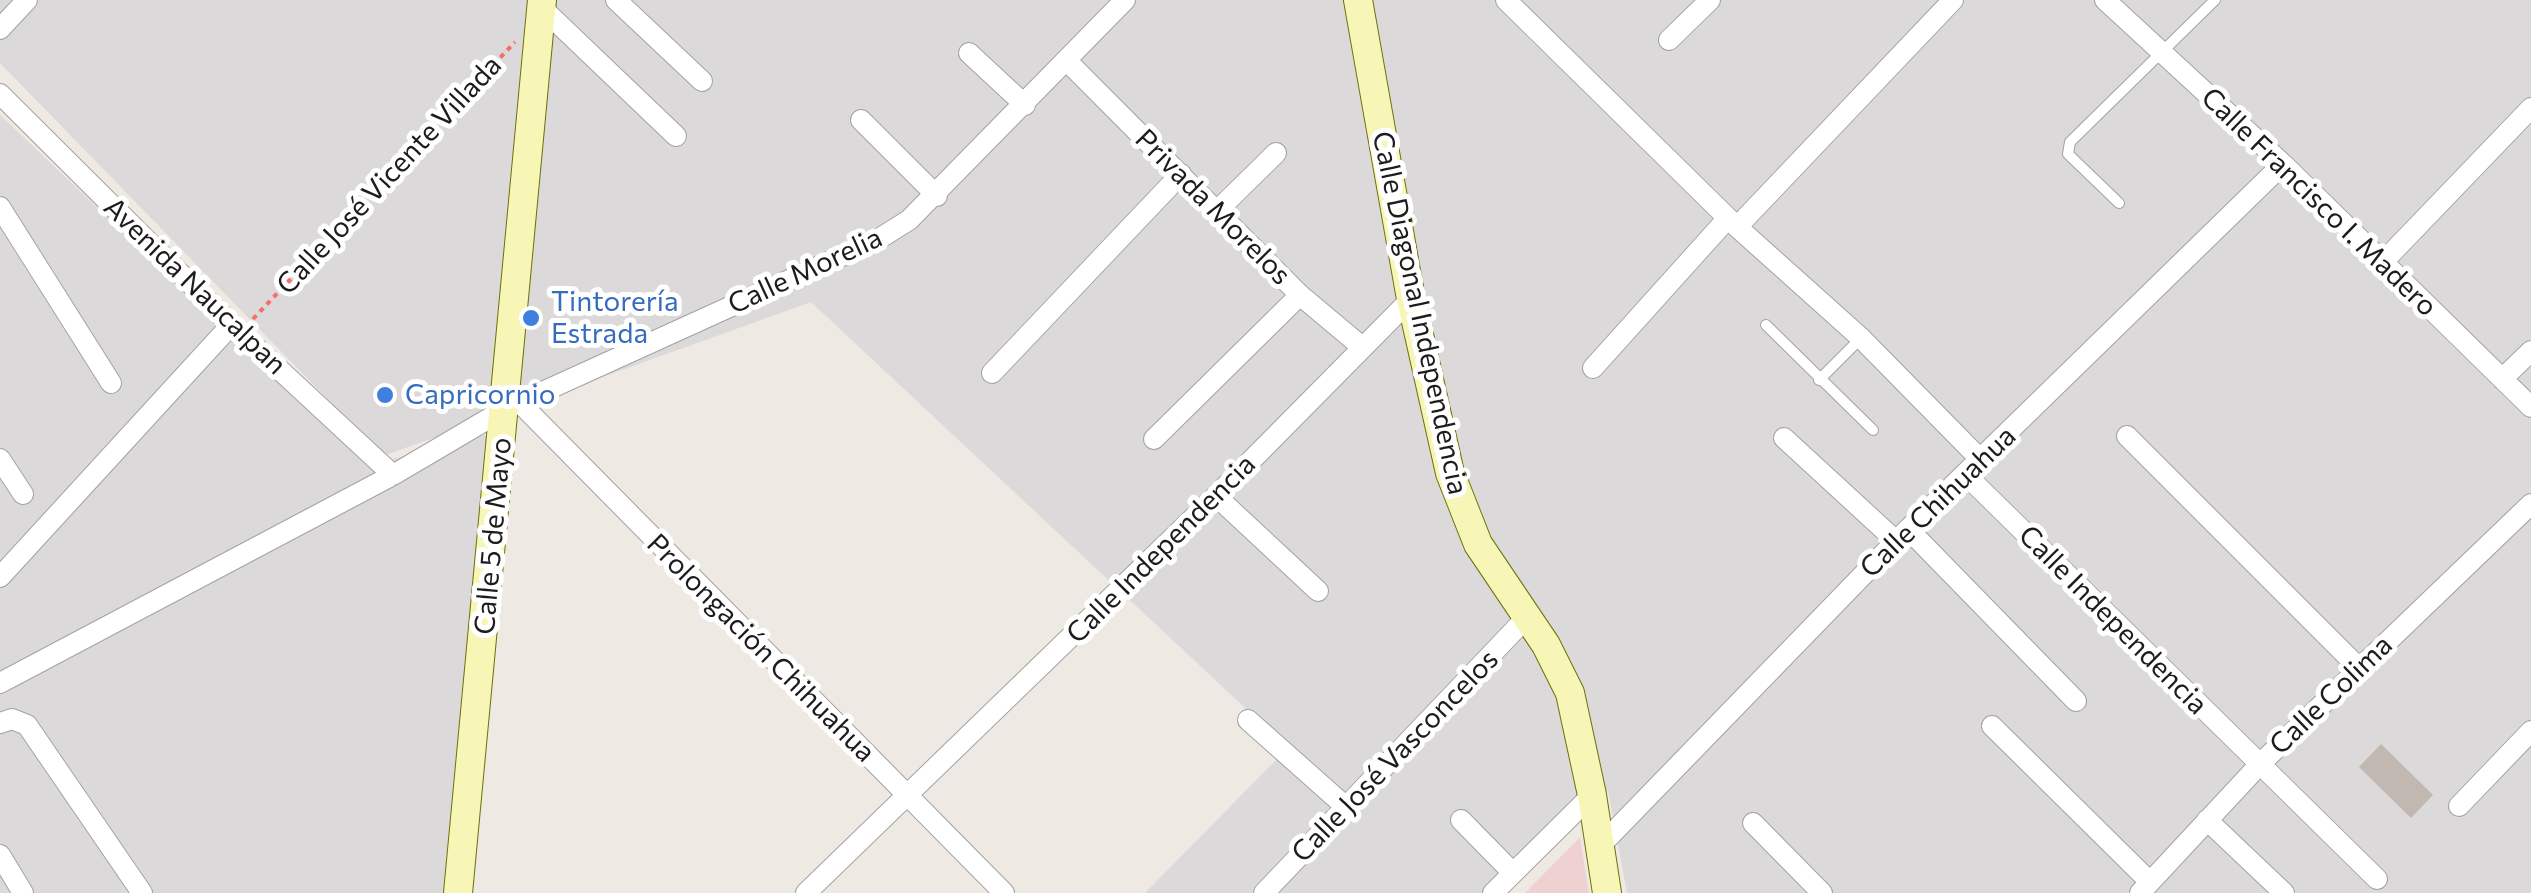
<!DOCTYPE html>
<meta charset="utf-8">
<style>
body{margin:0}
canvas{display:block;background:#eee9e2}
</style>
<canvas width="2531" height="893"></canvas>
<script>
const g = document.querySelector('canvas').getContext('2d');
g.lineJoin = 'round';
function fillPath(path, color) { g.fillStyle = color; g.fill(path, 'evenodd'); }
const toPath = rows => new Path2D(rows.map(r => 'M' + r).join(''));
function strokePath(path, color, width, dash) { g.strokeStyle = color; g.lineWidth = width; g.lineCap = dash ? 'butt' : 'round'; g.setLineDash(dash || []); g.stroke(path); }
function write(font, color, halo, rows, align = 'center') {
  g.font = font + ' Commissioner,sans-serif'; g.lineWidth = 10; g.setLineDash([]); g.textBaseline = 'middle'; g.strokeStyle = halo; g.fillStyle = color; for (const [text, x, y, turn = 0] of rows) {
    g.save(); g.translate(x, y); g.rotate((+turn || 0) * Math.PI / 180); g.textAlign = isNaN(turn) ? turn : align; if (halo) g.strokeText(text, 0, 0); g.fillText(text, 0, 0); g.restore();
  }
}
fillPath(toPath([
 [0,0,2531,0,2531,893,1627,893,1608,790,1504,893,1145,893,1288,748,811,302,383,456,0,63],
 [0,115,369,465,509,429,464,893,0,893]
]), '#dbd9d9');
fillPath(toPath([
 [1580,837,1589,893,1525,893]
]), '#efd1d2');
fillPath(toPath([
 [2381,744,2433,795,2411,818,2359,767]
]), '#c2b8b2');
const lane = toPath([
 [2119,203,2068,154,2070,142,2215,0],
 [1766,325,1873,430],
 [1819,380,1861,338]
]);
const street = toPath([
 [616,0,702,81],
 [1506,0,1737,227,1861,338,1981,460],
 [2105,0,2283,164,2531,407],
 [541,7,676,136],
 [0,29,27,0],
 [1669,40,1710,0],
 [969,53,1025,105],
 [1068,62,1300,295,1362,347],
 [0,94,240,333,393,475],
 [861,120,937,196],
 [0,207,111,383],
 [1218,210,1276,153],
 [1737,227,1953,0],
 [2382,263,2531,108],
 [1593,368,1728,218],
 [992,373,1181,174],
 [2502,379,2531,351],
 [519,402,1004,893],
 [2127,436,2358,667],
 [1784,438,1896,541],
 [1154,439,1300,295],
 [0,459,23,494],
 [1966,475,2377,879],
 [1216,496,1318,591],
 [1908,529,2076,701],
 [0,577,232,324],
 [0,683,393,475,505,409,877,240,909,220,1125,0],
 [1248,720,1346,807],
 [0,723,12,719,27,725,142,893],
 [1992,726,2150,882],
 [2459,806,2531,731],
 [1461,820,1513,873],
 [2207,820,2284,893],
 [1753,823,1822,893],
 [1600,846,1896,541,2283,164],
 [0,855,23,893],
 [806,893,1216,496,1411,299],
 [1264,893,1526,618],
 [1493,893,1592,795],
 [2140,893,2260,764,2531,504]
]);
const secondary = toPath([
 [1358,0,1411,299,1450,473,1478,544,1546,645,1570,693,1592,795,1607,893],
 [458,893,542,0]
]);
strokePath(lane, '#a3a3a3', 12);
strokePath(street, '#a3a3a3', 22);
strokePath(secondary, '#6e7106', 30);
strokePath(toPath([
 [253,319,515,42]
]), '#f86c69', 4, [5, 5]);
strokePath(lane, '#fff', 10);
strokePath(street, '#fff', 20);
strokePath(secondary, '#f8f6b6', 28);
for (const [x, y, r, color] of [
 [531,318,10,"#3f7fe0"],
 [385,395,10,"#3f7fe0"]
]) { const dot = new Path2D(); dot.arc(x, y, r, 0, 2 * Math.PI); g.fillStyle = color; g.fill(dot); strokePath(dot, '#fff', 4); }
write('28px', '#1c1c1c', '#fff', [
 ["Calle José Vicente Villada",389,175,-47],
 ["Calle Francisco I. Madero",2319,202,44],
 ["Privada Morelos",1213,207,45],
 ["Calle Morelia",805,271,-25],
 ["Avenida Naucalpan",195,286,44],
 ["Calle Diagonal Independencia",1420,313,78],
 ["Calle Chihuahua",1938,502,-44],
 ["Calle 5 de Mayo",493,536,-85],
 ["Calle Independencia",1161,549,-45],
 ["Calle Independencia",2113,620,45],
 ["Prolongación Chihuahua",761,648,45],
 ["Calle Colima",2331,695,-44],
 ["Calle José Vasconcelos",1395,756,-46]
]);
write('28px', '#366cbe', '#fff', [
 ["Tintorería",551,302],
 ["Estrada",551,334],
 ["Capricornio",405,395]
], 'left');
</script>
